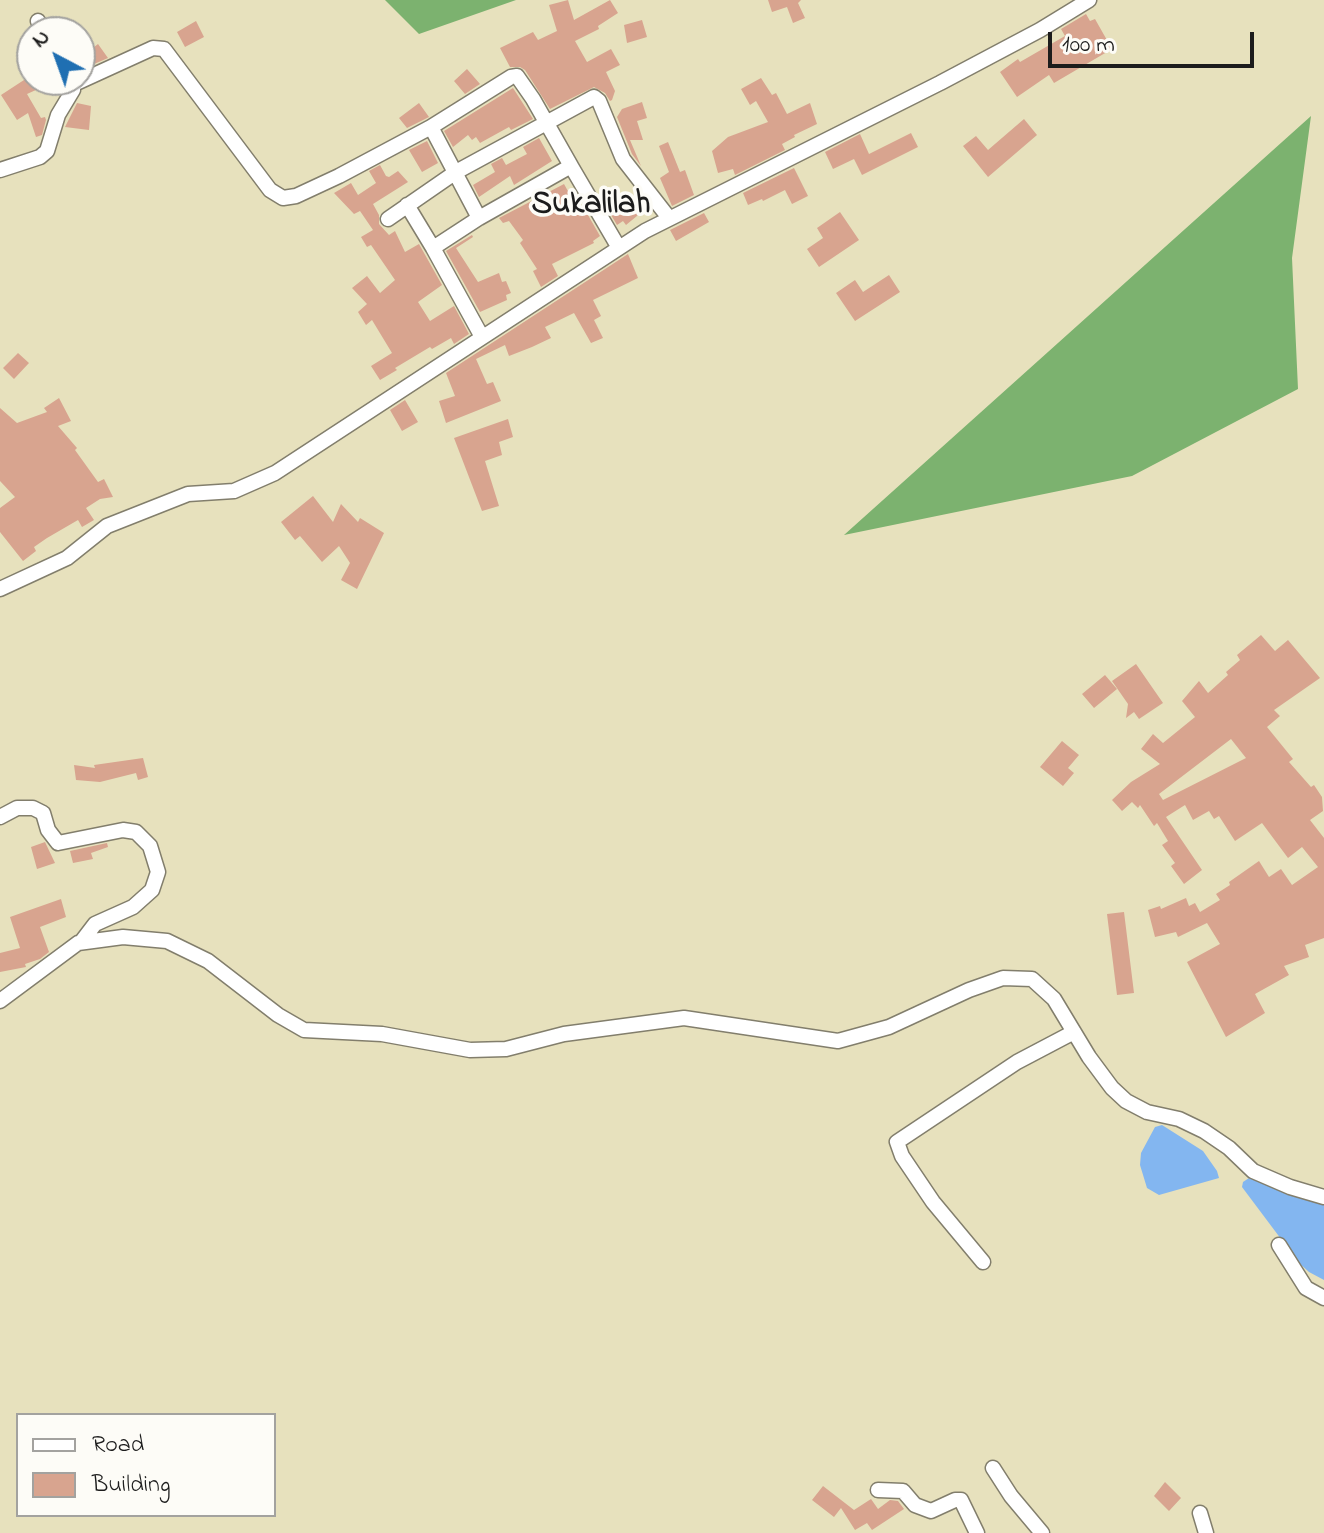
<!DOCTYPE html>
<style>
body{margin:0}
#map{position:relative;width:1324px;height:1533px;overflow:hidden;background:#e7e1bd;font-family:"Indie Flower",sans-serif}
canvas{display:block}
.legend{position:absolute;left:16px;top:1413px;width:260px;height:104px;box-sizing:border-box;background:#fdfcf7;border:2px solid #a3a29f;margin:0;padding:10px 14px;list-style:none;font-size:24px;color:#1c1c1c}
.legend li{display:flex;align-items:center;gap:16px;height:40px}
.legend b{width:40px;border:2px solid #a3a29f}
.north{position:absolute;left:16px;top:16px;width:80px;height:80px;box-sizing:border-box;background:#fdfcf7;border:2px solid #a3a29f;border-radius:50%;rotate:319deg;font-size:22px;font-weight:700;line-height:32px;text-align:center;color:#1c1c1c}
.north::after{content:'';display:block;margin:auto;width:28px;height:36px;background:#1f6fb2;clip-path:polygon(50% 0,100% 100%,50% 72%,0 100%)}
.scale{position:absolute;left:1048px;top:32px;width:206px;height:36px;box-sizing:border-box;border:4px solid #1c1c1c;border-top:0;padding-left:10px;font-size:24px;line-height:28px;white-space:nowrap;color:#1c1c1c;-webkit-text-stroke:6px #fdfcf7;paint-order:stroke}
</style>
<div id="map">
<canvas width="1324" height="1533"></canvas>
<ul class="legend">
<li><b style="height:10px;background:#fff"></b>Road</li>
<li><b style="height:22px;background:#d8a48f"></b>Building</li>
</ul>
<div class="north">N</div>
<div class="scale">100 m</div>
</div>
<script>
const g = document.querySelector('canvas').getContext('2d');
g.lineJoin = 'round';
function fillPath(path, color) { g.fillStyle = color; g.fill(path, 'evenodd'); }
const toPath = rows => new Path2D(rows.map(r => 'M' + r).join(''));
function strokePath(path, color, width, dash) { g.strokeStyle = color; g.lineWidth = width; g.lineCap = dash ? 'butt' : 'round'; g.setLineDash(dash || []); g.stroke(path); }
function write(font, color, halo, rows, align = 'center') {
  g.font = font + ' "Indie Flower",sans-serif'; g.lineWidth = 7; g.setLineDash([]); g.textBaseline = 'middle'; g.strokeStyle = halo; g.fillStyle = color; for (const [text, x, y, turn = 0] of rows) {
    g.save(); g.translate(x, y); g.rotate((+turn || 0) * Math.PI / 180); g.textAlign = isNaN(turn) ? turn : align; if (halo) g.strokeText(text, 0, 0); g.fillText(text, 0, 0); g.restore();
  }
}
fillPath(toPath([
 [385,0,516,0,419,34],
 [1311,116,1292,258,1298,389,1132,476,844,535]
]), '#7cb26f');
fillPath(toPath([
 [1162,1125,1203,1151,1217,1171,1219,1178,1159,1195,1147,1188,1140,1165,1141,1153,1155,1127],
 [1249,1178,1324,1205,1324,1280,1309,1272,1299,1263,1242,1187,1243,1182]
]), '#83b6f0');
fillPath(toPath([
 [568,0,574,20,610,0,618,13,598,26,599,29,575,41,587,62,611,49,620,65,606,72,615,91,612,100,610,101,605,93,594,87,550,109,525,70,520,67,510,67,500,48,533,32,538,40,557,31,549,5],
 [768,0,801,0,798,3,805,18,793,23,787,7,772,12],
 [1086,14,1090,21,1095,19,1112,49,1054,83,1049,75,1017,97,1000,72,1018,59,1020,62,1065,36,1061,29],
 [642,20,647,37,627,43,624,25],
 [196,21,204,37,185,47,177,32],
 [98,44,108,58,80,70,80,58],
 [467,69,480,84,465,94,454,81],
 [761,78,772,95,776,93,787,114,810,103,817,124,794,135,795,137,782,144,785,150,735,175,733,169,718,173,712,151,728,137,768,122,756,101,750,105,741,89],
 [24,80,58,80,27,94,41,118,45,117,46,120,42,135,36,137,28,113,17,120,1,95],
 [513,88,533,119,511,130,509,127,480,143,476,137,472,140,468,135,453,147,444,131],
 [642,102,647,118,637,121,643,140,630,140,641,166,632,154,617,117,622,109],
 [77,103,91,106,89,130,65,127],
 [419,103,429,117,407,128,399,118],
 [1024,119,1037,135,988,177,963,146,976,136,988,150],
 [911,133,918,147,862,175,854,159,833,169,825,152,860,134,869,154],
 [539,138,552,161,514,185,510,176,479,197,473,185,495,172,491,164,502,158,506,165,527,154,523,147],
 [427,141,438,163,422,172,409,150],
 [668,142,680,172,685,170,694,195,672,206,660,178,669,172,659,146],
 [380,165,386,176,389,177,398,171,408,182,373,204,379,215,379,224,389,235,395,231,405,252,419,244,442,285,418,302,430,321,454,306,469,334,454,344,451,338,432,349,430,347,395,368,397,370,380,380,371,366,392,353,372,320,366,325,358,312,367,304,352,288,367,276,380,293,395,280,371,245,367,247,361,237,373,230,360,211,354,214,334,193,351,183,358,195,376,183,369,171],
 [794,168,808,196,792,204,785,190,763,201,762,199,748,205,743,193],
 [564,184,579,211,584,208,600,236,593,241,594,243,552,264,558,276,541,287,533,271,537,269,520,243,523,240,509,221,503,223,499,218],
 [633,198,643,211,626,225,623,221,617,225,604,203,607,201,614,213],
 [840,212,859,240,819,267,807,249,823,238,817,228],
 [704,213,709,222,676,241,670,230],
 [472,235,473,237,456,248,478,282,499,273,502,282,506,281,511,293,506,295,507,300,480,312,446,251],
 [628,254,638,278,593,300,601,316,594,320,603,338,591,343,574,313,545,327,551,338,532,347,509,356,505,345,476,359,487,384,493,382,501,401,446,423,439,401,455,396,446,373],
 [889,275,900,292,855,321,836,293,855,280,863,292],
 [18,353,29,363,14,379,3,368],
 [59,398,71,421,58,426,77,448,75,450,98,482,104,479,113,497,100,499,86,508,94,520,82,527,78,520,47,538,34,547,36,551,23,561,0,532,0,508,15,497,0,481,0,408,17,423,47,412,44,408],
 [405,400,418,422,402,431,390,410],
 [508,419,513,437,499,442,502,455,485,461,499,506,482,511,454,438],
 [313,496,333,522,341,504,358,522,360,518,384,533,357,589,341,580,350,563,339,546,322,562,300,536,295,540,281,522],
 [1261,635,1275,651,1288,640,1320,678,1274,710,1280,716,1267,727,1293,759,1289,762,1311,787,1314,785,1322,797,1323,811,1310,820,1324,838,1324,938,1305,945,1309,957,1284,966,1289,975,1255,994,1265,1013,1226,1037,1187,962,1220,944,1207,923,1178,937,1176,932,1155,937,1148,910,1160,906,1161,909,1186,898,1189,906,1195,903,1200,912,1220,900,1216,894,1230,885,1229,882,1259,861,1269,877,1281,869,1292,885,1318,867,1302,847,1288,858,1262,823,1235,841,1219,816,1214,819,1209,811,1193,820,1185,805,1166,817,1202,870,1184,884,1171,866,1175,863,1162,845,1168,841,1157,823,1154,826,1140,805,1138,808,1132,802,1122,811,1112,800,1131,782,1160,764,1141,749,1153,734,1163,743,1195,717,1182,701,1199,681,1208,693,1228,675,1226,672,1240,660,1237,655],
 [1231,739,1246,758,1163,800,1159,794],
 [1136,664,1163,703,1139,719,1134,712,1126,718,1128,704,1112,681],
 [1105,675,1117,689,1094,708,1082,694],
 [1062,741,1079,755,1068,768,1074,773,1063,786,1040,767],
 [143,758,148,777,138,780,136,773,100,782,76,780,74,765,95,768,94,765],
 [45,842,55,863,37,869,31,847],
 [107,843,108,847,91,853,93,859,73,863,70,851],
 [61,899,66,917,40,927,49,952,40,959,25,964,26,967,0,972,0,953,20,948,10,917],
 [1124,912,1134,993,1117,995,1107,914],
 [1165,1482,1181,1498,1169,1511,1154,1496],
 [823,1486,854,1510,871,1499,878,1509,890,1500,898,1501,904,1509,872,1530,867,1523,855,1530,841,1508,834,1517,812,1500]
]), '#d8a48f');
const minor = toPath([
 [38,21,43,32],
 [72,85,153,48,164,49,270,190,283,198,296,196,339,176,431,127,479,218,571,166,619,248],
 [431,127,511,77,517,76,533,99,571,166],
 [0,170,40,157,47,151,58,115,73,90,69,80],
 [407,205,433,248,479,218],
 [388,219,456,172,594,97,599,101,623,159,669,218],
 [433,248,482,337],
 [0,589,67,558,107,526,188,494,234,491,275,473,645,231,940,83,1040,30,1089,0],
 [0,817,17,808,33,808,43,813,48,830,58,843,123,830,136,832,150,846,158,872,152,890,133,907,95,924,82,941],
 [0,1001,78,943,123,937,167,941,208,961,278,1015,304,1030,382,1034,470,1050,506,1049,564,1034,684,1018,838,1041,889,1027,969,990,1003,978,1032,979,1054,999,1089,1057,1112,1088,1126,1101,1147,1112,1179,1119,1204,1131,1229,1148,1253,1171,1290,1187,1324,1197],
 [1279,1245,1306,1288,1324,1298],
 [983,1262,933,1202,902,1156,897,1142,1017,1062,1074,1032],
 [993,1468,1011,1496,1042,1533],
 [878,1490,903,1491,915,1505,931,1511,955,1500,961,1500,977,1533],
 [1200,1513,1206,1533]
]);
strokePath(minor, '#827e6c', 17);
strokePath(minor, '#fff', 14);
write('bold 32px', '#1c1c1c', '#fdfcf7', [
 ["Sukalilah",591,207]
]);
</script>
